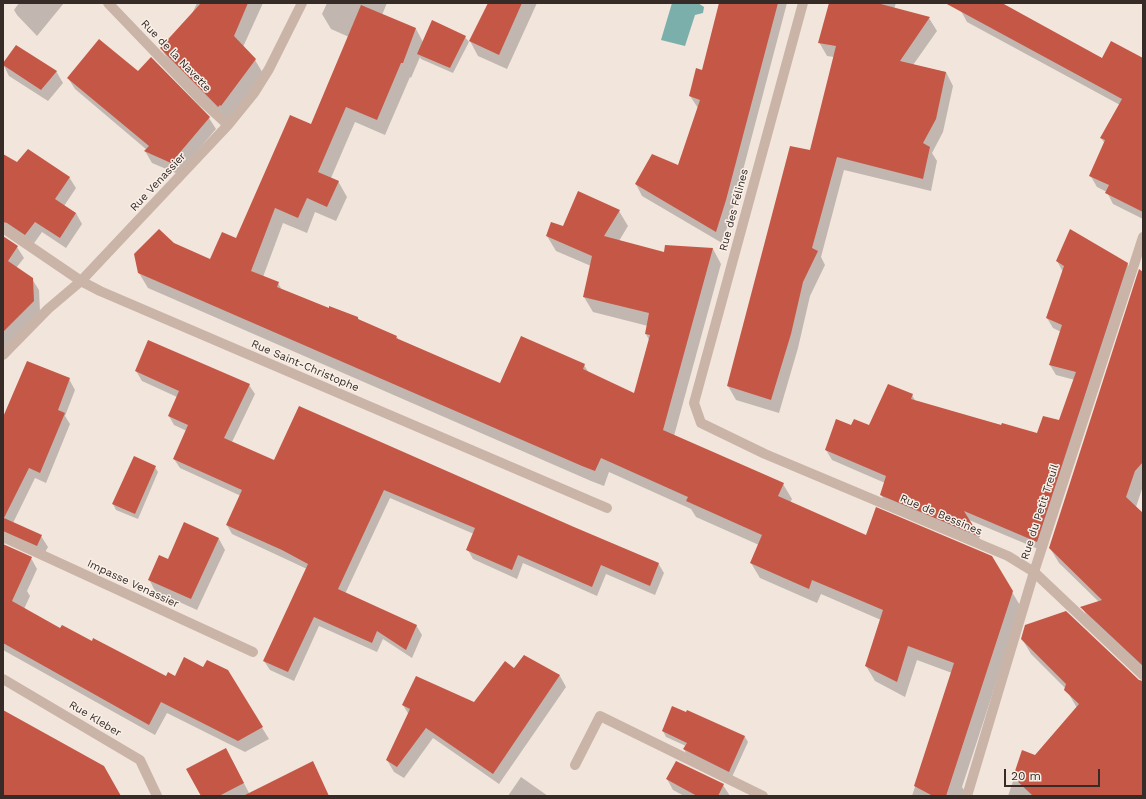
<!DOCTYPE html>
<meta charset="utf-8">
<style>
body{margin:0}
#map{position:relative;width:1146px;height:799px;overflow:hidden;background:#f2e5dc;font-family:"Work Sans",sans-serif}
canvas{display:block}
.frame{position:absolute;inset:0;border:4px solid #372b28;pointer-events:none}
.scale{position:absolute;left:1004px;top:769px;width:96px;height:18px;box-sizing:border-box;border:2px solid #372b28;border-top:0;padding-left:5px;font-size:12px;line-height:14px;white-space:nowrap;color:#372b28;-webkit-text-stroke:3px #f9f0e8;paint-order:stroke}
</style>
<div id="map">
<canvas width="1146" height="799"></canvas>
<div class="frame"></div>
<div class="scale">20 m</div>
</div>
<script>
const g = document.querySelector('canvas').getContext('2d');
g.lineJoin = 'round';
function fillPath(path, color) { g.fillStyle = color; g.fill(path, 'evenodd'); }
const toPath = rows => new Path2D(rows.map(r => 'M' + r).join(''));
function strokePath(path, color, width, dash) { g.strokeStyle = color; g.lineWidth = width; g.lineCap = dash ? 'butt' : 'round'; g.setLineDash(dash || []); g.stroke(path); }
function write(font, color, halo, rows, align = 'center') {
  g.font = font + ' "Work Sans",sans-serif'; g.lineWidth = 3; g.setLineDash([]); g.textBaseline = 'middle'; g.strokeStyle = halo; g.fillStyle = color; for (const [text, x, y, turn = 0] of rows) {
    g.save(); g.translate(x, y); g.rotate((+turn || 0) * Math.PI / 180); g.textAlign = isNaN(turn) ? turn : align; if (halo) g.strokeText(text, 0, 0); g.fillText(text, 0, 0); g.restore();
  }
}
fillPath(toPath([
 [672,3,698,3,704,7,703,13,695,15,685,46,661,40]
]), '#7bafab');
fillPath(toPath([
 [19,3,64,3,37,36,17,15,14,10],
 [197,3,263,3,243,47,255,60,264,75,227,121,170,63,161,48,192,14],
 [327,3,387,3,382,15,416,29,423,42,465,37,469,42,453,73,421,59,420,57,411,78,410,77,385,135,355,122,331,178,338,181,347,197,336,221,315,212,307,233,283,223,263,277,278,283,282,290,329,309,358,318,359,320,397,337,399,341,500,384,584,365,589,373,635,394,649,340,646,334,648,326,593,312,584,297,591,266,556,251,547,236,564,227,619,211,628,226,619,241,664,253,713,249,721,264,674,436,783,484,792,499,790,503,867,536,1012,592,1021,607,962,787,968,796,912,796,952,673,917,660,905,697,875,681,866,666,881,620,821,594,817,603,760,578,751,563,759,545,696,517,691,509,609,472,604,486,591,481,148,288,139,273,174,244,210,260,236,239,311,126,349,37,331,29,322,14],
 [489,3,537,3,507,69,478,56,470,41],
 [720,3,787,3,732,212,722,243,642,196,636,184,679,166,698,108,690,96,702,72],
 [830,3,896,3,894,9,929,18,937,31,913,65,946,72,953,86,943,132,932,153,937,161,931,191,844,170,821,257,825,265,810,296,798,348,779,413,736,400,728,386,810,152,834,57,827,56,819,42],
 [962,3,999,3,1103,59,1143,59,1143,219,1113,204,1107,192,1097,187,1090,175,1105,144,1101,138,1120,105,967,22,961,11],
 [3,64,56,71,63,83,48,101,9,76],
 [138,72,209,118,216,129,178,174,152,163,145,151,147,150,75,89,68,78],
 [3,155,17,164,69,177,76,188,64,206,76,213,82,224,66,248,42,232,32,246,10,232,4,235,3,237,17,247,24,258,16,268,32,279,39,290,40,312,3,349],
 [1057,261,1127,263,1133,274,1043,551,969,520,984,546,887,505,881,495,885,483,832,460,826,450,852,427,869,426,912,395,916,402,1038,435,1060,422,1075,380,1056,375,1050,365,1061,332,1053,328,1047,318,1063,272],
 [1143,273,1143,486,1136,507,1143,514,1143,672,1090,622,1082,607,1099,602,1059,563,1050,548],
 [136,371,249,385,255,394,232,442,274,462,573,528,658,563,664,573,655,595,606,574,597,596,523,563,517,579,473,559,468,550,474,534,390,498,345,594,416,625,422,635,412,658,383,639,377,652,319,626,294,681,270,670,264,661,307,569,232,534,227,525,241,496,180,468,174,459,187,431,174,425,169,416,177,397,142,381],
 [69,379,75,390,65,416,70,424,46,483,35,478,13,523,41,536,48,547,43,556,6,542,3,545,31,558,37,569,27,591,30,596,24,609,61,629,166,677,175,677,203,669,227,671,269,739,245,752,167,713,155,735,3,650,3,418],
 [155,467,158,472,138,519,116,510,113,504],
 [219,539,225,550,197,610,155,591,149,579,168,560],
 [1022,639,1143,682,1143,796,1008,796,1023,751,1035,756,1077,708,1066,689,1031,654],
 [524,656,560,676,566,687,499,784,433,738,404,778,394,772,387,760,409,715,403,705,474,703,514,669],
 [663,731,745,737,748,742,732,777,687,755,684,749,686,746,666,737],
 [232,760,250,795,248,796,202,796],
 [521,777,548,796,508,796],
 [667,779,723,785,730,796,684,796,673,790]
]), '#0003');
fillPath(toPath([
 [201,3,248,3,234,36,256,59,221,106,220,105,218,107,160,48],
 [488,3,522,3,499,55,469,41],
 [719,3,778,3,726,200,716,232,635,184,652,154,678,165,700,100,689,96,696,68,702,70],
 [829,3,877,3,930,17,900,61,946,72,936,119,923,143,930,147,923,179,837,157,812,248,818,251,803,282,791,334,771,400,727,386,790,146,810,150,836,46,818,43],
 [945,3,1002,3,1102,58,1111,41,1143,58,1143,212,1105,193,1109,185,1089,176,1105,140,1100,138,1122,99],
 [361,5,416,28,403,63,401,63,377,120,346,107,318,172,339,181,327,207,307,198,298,218,275,208,251,271,279,282,277,287,329,308,329,306,358,317,358,319,397,336,396,338,500,383,521,336,585,364,583,369,634,393,650,335,645,334,649,313,583,297,592,256,546,236,551,222,563,226,578,191,620,210,604,236,664,252,665,245,713,248,663,430,784,483,778,496,866,535,876,507,992,556,1013,591,946,796,933,796,914,786,954,663,908,646,897,682,865,666,883,610,812,580,809,589,750,563,762,535,686,501,688,497,601,458,595,471,582,466,138,273,134,254,159,229,174,243,210,259,222,232,236,238,290,115,311,124],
 [432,20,466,36,450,68,417,54],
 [99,39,138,71,151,57,210,117,171,163,144,151,149,146,67,78],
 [16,45,57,71,41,90,3,65,3,63],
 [28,149,70,177,55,199,76,213,60,238,35,222,25,235,7,223,3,222,3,154,17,162],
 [1070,229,1128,263,1037,542,964,511,980,537,880,495,886,476,825,450,836,419,851,425,854,419,869,425,888,384,913,394,911,399,1001,425,1002,423,1037,433,1043,416,1059,420,1076,372,1049,365,1062,325,1046,318,1064,266,1056,261],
 [3,236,18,246,8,261,33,278,34,301,3,332],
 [1139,269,1143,272,1143,462,1135,471,1126,497,1143,513,1143,666,1080,607,1102,600,1049,548],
 [148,340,250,384,224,438,274,460,299,406,574,527,659,563,650,586,601,565,592,587,518,555,512,570,466,550,475,528,384,490,338,589,417,625,406,650,377,631,372,643,314,617,288,672,263,661,308,564,282,550,226,525,242,490,173,459,188,425,168,416,179,391,135,371],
 [27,361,70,378,58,410,65,413,40,473,29,468,4,518,42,535,37,546,3,531,3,417],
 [134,456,156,466,135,514,112,504],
 [184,522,219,538,191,599,148,580,159,555,168,559],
 [3,544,32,557,12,601,60,628,62,625,92,641,93,638,166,676,168,672,175,676,184,657,203,667,207,660,228,670,263,727,238,741,161,702,149,725,3,643],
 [1066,611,1139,680,1143,681,1143,796,1033,796,1013,777,1022,750,1035,755,1079,704,1064,690,1066,684,1021,639,1025,625],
 [524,655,560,675,493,774,426,728,397,767,386,760,410,709,402,705,416,676,474,702,505,661,514,668],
 [672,706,686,712,687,710,745,736,729,772,683,749,687,743,662,731],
 [3,710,104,766,121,796,3,796],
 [226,748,244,783,219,796,201,796,186,769],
 [313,761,329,796,243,796],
 [676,761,724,784,718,796,697,796,666,779]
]), '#c55746');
strokePath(toPath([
 [575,765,600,716,763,796]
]), '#cab4a8', 10);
strokePath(toPath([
 [108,3,202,101,228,125],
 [803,3,694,403,701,423,765,454,1008,556,1034,572,1143,675],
 [3,228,81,281,100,291,607,508],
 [3,355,48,309,81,281,228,125,254,93,269,69,302,3],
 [3,537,253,652],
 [3,679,140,760,157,796],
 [967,796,1034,572,1143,237]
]), '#cab4a8', 10);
write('11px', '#372b28', '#f9f0e8', [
 ["Rue de la Navette",176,56,46],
 ["Rue Venassier",158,182,-47],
 ["Rue des Félines",734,210,-75],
 ["Rue Saint-Christophe",305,366,23],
 ["Rue du Petit Treuil",1040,512,-72],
 ["Rue de Bessines",941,515,23],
 ["Impasse Venassier",133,584,25],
 ["Rue Kleber",95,719,31]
]);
</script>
